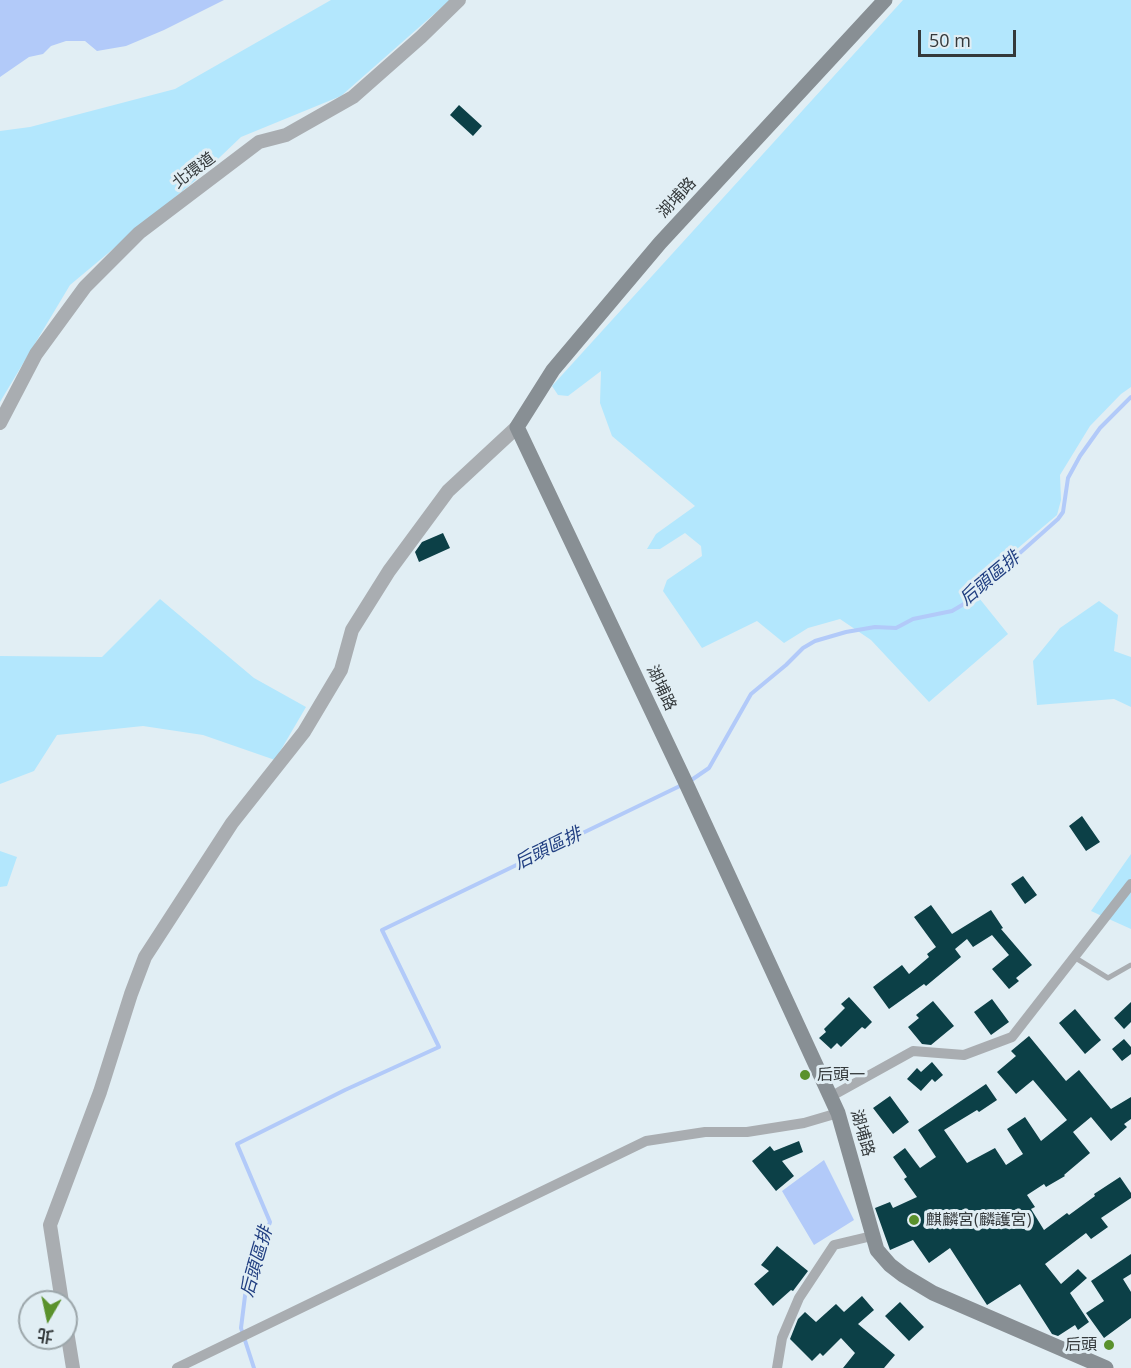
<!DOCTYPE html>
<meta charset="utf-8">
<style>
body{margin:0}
#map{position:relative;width:1131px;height:1368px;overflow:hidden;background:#e1eef4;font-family:"Open Sans","Noto Sans TC",sans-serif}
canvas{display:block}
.north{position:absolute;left:18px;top:1290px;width:60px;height:60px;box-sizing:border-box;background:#e1eef4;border:2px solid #9ca6aa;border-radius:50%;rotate:189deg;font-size:16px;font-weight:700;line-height:24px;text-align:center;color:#34393b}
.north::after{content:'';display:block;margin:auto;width:21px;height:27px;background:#5a912c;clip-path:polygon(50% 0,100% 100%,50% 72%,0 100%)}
.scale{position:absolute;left:918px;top:30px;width:98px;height:27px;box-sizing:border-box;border:3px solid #34393b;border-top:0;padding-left:8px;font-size:18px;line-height:21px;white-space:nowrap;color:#34393b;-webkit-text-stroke:4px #e1eef4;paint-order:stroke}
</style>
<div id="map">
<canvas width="1131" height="1368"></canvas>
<div class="north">北</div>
<div class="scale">50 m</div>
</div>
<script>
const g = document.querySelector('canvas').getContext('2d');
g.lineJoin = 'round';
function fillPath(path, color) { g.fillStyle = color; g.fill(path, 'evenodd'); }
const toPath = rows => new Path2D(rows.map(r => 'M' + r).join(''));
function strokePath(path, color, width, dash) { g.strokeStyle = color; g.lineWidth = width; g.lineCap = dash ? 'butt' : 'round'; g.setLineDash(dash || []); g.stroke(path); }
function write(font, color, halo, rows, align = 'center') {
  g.font = font + ' "Open Sans","Noto Sans TC",sans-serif'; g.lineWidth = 6; g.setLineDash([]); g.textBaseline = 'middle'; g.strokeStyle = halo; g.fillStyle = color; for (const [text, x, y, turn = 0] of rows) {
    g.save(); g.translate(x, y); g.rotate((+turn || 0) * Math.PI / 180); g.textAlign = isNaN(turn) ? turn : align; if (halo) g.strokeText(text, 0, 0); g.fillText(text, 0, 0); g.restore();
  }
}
fillPath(toPath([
 [331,0,450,0,341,96,241,137,198,178,70,285,0,402,0,131,30,127,175,89],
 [903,0,1131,0,1131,387,1121,394,1090,426,1060,475,1061,500,1057,515,971,588,1008,634,929,702,871,640,840,619,808,628,784,643,757,621,702,648,663,591,667,580,702,556,701,546,685,533,660,549,647,549,656,534,695,506,612,436,600,403,601,371,568,396,558,395,552,386],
 [160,599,254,678,306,707,275,760,203,735,143,726,57,735,34,771,0,784,0,656,102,657],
 [1099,601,1118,615,1114,651,1131,657,1131,707,1114,699,1037,705,1033,661,1060,628],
 [0,851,17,857,7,886,0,887],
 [1131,854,1131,929,1091,911]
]), '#b3e7fd');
fillPath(toPath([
 [0,0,224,0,164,30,126,46,97,51,85,41,66,41,51,46,43,54,29,57,0,77],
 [824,1160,854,1220,814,1245,782,1191]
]), '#b2caf9');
strokePath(toPath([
 [690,781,709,768,751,694,786,665,803,648,815,641,846,632,875,627,896,628,913,619,952,611,969,601,985,584,1058,519,1063,512,1068,478,1080,456,1100,428,1131,397],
 [254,1368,241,1328,246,1288,270,1222,237,1144,345,1090,439,1047,382,930,684,784]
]), '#b2caf9', 4);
fillPath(toPath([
 [459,105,482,126,473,136,450,115],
 [443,533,450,548,419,562,415,552,422,542],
 [1082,816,1100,842,1086,851,1069,826],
 [1023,876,1037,895,1025,904,1011,884],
 [931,905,952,934,991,910,1003,928,1001,929,1032,965,1016,978,1019,981,1009,989,992,969,1009,955,992,935,973,947,967,939,955,949,961,957,926,986,924,984,889,1009,873,987,902,965,909,974,929,957,927,954,936,947,914,917],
 [849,997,872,1022,865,1029,862,1027,841,1047,837,1043,831,1049,819,1038,826,1032,824,1029,845,1008,841,1004],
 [992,999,1009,1022,991,1035,974,1012],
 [933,1001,954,1026,931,1045,922,1044,908,1027,919,1018,916,1015],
 [1131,1002,1131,1022,1124,1029,1114,1018],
 [1075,1009,1101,1040,1085,1054,1059,1023],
 [1029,1036,1066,1081,1079,1070,1111,1109,1131,1097,1131,1119,1124,1124,1127,1127,1111,1141,1091,1117,1073,1132,1090,1153,1064,1175,1065,1176,1046,1187,1044,1184,1027,1195,1035,1207,1031,1209,1044,1230,1067,1213,1069,1215,1095,1196,1094,1194,1120,1177,1131,1193,1131,1198,1101,1218,1108,1227,1091,1239,1086,1233,1045,1264,1061,1284,1078,1269,1087,1278,1070,1293,1089,1322,1078,1330,1075,1325,1058,1336,1052,1334,1020,1284,987,1305,950,1248,929,1263,913,1240,890,1250,875,1208,890,1202,893,1208,917,1197,904,1179,907,1177,893,1157,905,1148,920,1168,936,1157,918,1130,986,1084,997,1100,979,1112,977,1110,944,1130,967,1163,995,1148,1006,1165,1023,1154,1007,1129,1025,1117,1041,1141,1067,1120,1033,1080,1016,1094,997,1072,1016,1056,1011,1051],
 [1124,1039,1131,1047,1131,1054,1122,1061,1112,1049],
 [932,1062,943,1075,935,1082,932,1079,921,1091,907,1079,917,1068,921,1072],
 [890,1096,909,1122,893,1134,873,1108],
 [799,1141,803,1152,782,1161,794,1176,776,1191,752,1161,770,1146,774,1151],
 [777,1246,808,1271,793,1291,791,1290,773,1306,754,1284,769,1271,761,1265],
 [1131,1254,1131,1274,1123,1279,1131,1292,1131,1318,1104,1338,1086,1313,1104,1301,1091,1281],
 [862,1296,874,1310,858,1324,895,1355,884,1368,843,1368,855,1353,841,1338,823,1356,820,1353,812,1361,790,1339,798,1319,805,1312,816,1322,836,1304,844,1312],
 [900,1302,924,1327,909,1341,885,1316]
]), '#0c4047');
strokePath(toPath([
 [1074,957,1108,978,1131,965]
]), '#a9adb1', 5);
strokePath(toPath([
 [830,1097,913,1051,964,1055,1012,1037,1131,884],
 [177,1368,646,1141,705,1132,747,1132,804,1123,838,1113],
 [777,1368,782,1338,799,1298,834,1245,872,1236]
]), '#a9adb1', 10);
strokePath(toPath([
 [0,423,36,354,85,287,139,233,259,142,286,135,353,97,421,37,459,0],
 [62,1302,50,1225,100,1092,131,994,145,957,232,823,304,732,341,670,352,630,389,571,448,491,517,427],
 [66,1325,73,1368]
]), '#a9adb1', 14);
strokePath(toPath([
 [885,0,660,243,553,370,517,427,684,779,838,1113,877,1250,890,1265,903,1275,933,1293,1106,1368]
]), '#888f94', 15);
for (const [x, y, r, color] of [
 [805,1075,6,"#5a912c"],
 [914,1220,6,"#5a912c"],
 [1109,1345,6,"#5a912c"]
]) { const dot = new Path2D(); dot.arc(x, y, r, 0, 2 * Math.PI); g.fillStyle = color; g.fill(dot); strokePath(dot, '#e1eef4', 2); }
write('16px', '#34393b', '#e1eef4', [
 ["北環道",194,171,-37],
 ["湖埔路",677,198,-47],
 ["湖埔路",661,688,65],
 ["湖埔路",862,1133,74]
]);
write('16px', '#34393b', '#e1eef4', [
 ["后頭一",817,1075],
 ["麒麟宮(麟護宮)",926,1220],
 ["后頭",1097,1345,"right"]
], 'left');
write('italic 18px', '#203e81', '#e1eef4', [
 ["后頭區排",990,579,-40],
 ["后頭區排",548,849,-26],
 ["后頭區排",257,1262,-74]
]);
</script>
